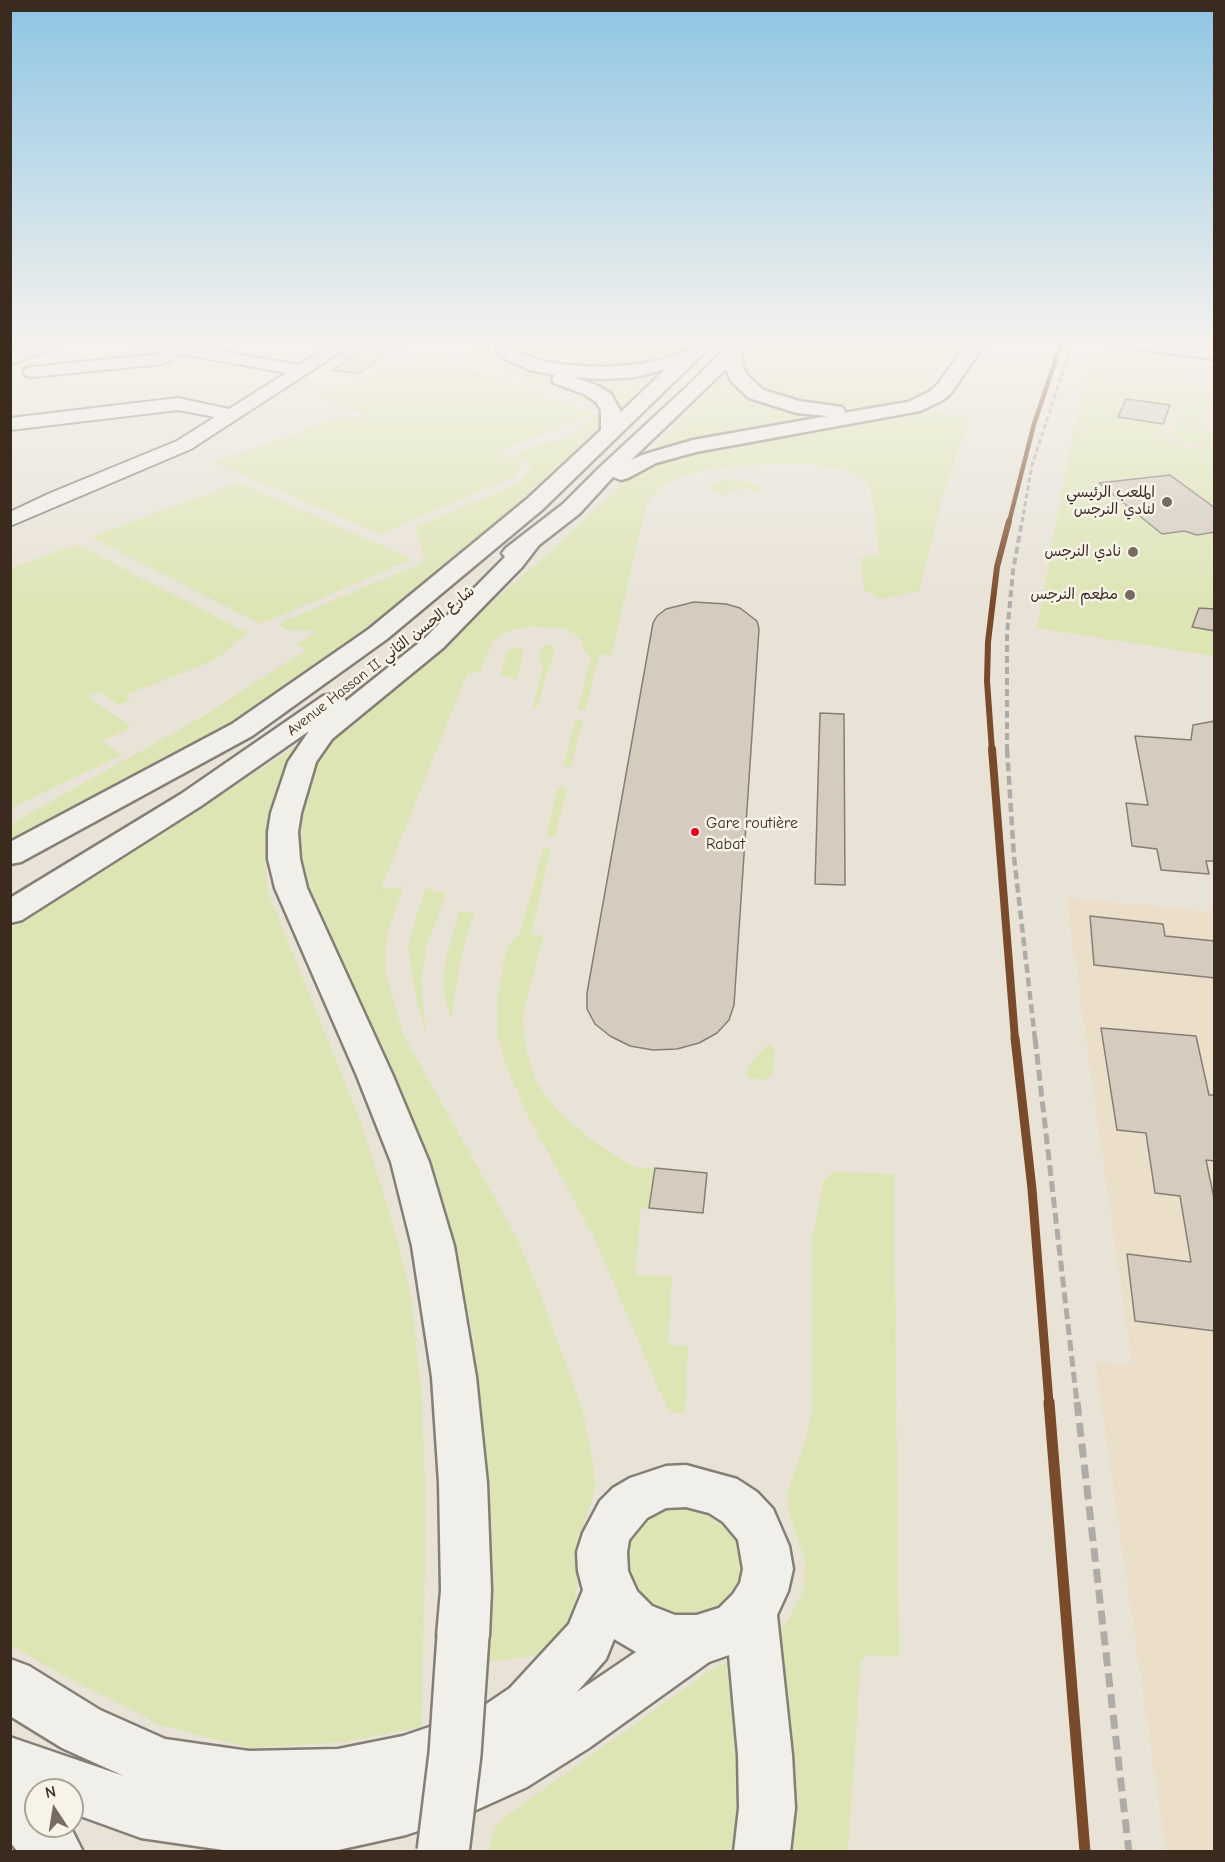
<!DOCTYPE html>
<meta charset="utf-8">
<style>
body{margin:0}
#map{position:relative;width:1225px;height:1862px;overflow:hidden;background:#e9e3d7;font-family:"Comic Neue",sans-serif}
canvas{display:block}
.frame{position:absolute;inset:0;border:12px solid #3b2a1e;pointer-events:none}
.north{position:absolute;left:24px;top:1778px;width:60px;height:60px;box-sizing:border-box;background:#f7f3e8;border:2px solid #aca397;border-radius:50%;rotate:348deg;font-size:16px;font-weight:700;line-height:24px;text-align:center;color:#3b2a1e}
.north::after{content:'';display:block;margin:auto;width:21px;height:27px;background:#786b5f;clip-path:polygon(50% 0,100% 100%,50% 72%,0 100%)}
</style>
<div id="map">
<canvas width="1225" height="1862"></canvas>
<div class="frame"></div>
<div class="north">N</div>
</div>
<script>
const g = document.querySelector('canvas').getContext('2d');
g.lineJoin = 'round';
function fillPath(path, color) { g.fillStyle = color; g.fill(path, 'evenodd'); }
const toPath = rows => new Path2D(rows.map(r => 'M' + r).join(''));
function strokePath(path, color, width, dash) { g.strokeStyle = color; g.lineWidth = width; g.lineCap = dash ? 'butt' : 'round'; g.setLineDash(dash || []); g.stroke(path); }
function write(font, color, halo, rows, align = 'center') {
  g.font = font + ' "Comic Neue","Playpen Sans Arabic",sans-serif'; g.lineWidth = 5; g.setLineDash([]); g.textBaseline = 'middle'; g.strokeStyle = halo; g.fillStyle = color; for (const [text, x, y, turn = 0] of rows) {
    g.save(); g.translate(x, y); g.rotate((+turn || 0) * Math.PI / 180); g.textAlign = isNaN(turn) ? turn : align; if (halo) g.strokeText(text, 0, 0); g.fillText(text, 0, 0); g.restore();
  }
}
fillPath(toPath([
 [1093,351,1214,366,1214,476,1068,456],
 [1066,897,1214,912,1214,1851,1166,1851,1095,1362,1132,1364]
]), '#ebdfc9');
fillPath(toPath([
 [471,341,483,341,485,350,501,363,588,394,606,410,488,365,473,353],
 [508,341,698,341,674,357,625,370,541,364,512,349],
 [756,341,958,341,922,391,899,402,855,408,804,406,755,388,740,365],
 [429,356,595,413,496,453,516,461,521,466,519,472,514,477,380,534,214,463,343,416,353,420,367,415,316,395],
 [676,364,622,414,618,404,607,393,560,376],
 [725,372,730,374,742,390,841,415,648,456],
 [1087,376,1214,391,1214,400,1192,398,1175,401,1170,405,1163,424,1166,441,1183,447,1214,450,1214,656,1037,628,1068,456],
 [1198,401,1214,403,1214,412,1201,410,1197,430,1214,433,1214,447,1181,442,1175,435,1184,403],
 [926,412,970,417,943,495,919,591,881,599,864,590,861,557,879,556,872,494,870,487,861,478,847,471,811,464,741,465,695,473,670,482,654,494,646,507,611,655,599,655,586,710,578,710,591,657,585,652,582,643,575,634,562,628,530,626,505,632,494,639,480,671,467,674,381,889,404,887,388,930,385,953,386,972,403,1034,516,1236,543,1301,583,1411,594,1467,595,1490,582,1532,577,1590,573,1612,563,1633,548,1654,489,1662,489,1555,484,1431,471,1326,458,1269,416,1129,382,1050,327,936,302,872,296,846,299,813,307,780,319,756,336,732,533,567,639,469,697,449],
 [597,413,604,417,600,425,564,461,452,563,359,637,193,747,11,844,11,824,207,714,307,649,297,645,317,631,286,630,279,625,282,622,422,563,424,560,416,527,512,486,533,468,514,454,547,442,566,439],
 [733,479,756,484,760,487,761,493,744,487,723,495,709,488,718,481],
 [238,482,412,559,261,624,90,537],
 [77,544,241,630,247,628,246,634,220,656,199,667,125,695,131,700,119,705,99,692,88,697,130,725,128,729,102,741,122,755,11,808,11,568],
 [545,645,552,645,555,648,537,707,533,707,543,668,539,659,542,647],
 [515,647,521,648,524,651,516,680,500,674,508,650],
 [575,720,583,720,571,767,563,766],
 [300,743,272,806,265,845,268,892,361,1123,388,1208,411,1294,421,1390,425,1479,425,1570,421,1727,345,1742,249,1748,160,1725,48,1667,11,1645,11,928,104,871],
 [558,787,567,788,555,837,546,836],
 [543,849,551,849,531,934,544,936,525,1005,523,1021,526,1048,534,1076,543,1092,562,1115,594,1142,634,1167,655,1168,649,1208,641,1208,635,1275,672,1276,668,1345,688,1346,685,1411,680,1414,673,1413,669,1409,660,1392,594,1237,527,1114,507,1068,498,1037,497,1002,504,959,510,943,520,934],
 [425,888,446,894,427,945,421,978,426,1035,416,999,408,945],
 [459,911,474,912,461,958,451,1019,444,992,444,976,446,958],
 [770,1045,774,1049,773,1074,765,1081,748,1077,746,1070,749,1065,765,1047],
 [833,1172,894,1174,899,1657,868,1655,861,1661,848,1851,781,1851,776,1633,787,1622,803,1592,805,1561,789,1511,787,1492,806,1441,812,1412,812,1239,824,1180],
 [678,1504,714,1511,741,1536,748,1571,731,1605,691,1621,649,1609,625,1574,624,1554,630,1535,642,1519,659,1509],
 [725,1663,730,1665,745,1783,737,1851,489,1852,494,1830,503,1818,715,1667]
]), '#dde5b5');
const building = toPath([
 [374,341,407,341,358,374,332,370,374,341],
 [1126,399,1170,405,1163,424,1118,417,1126,399],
 [1170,475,1215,508,1215,532,1197,535,1184,531,1162,534,1099,483,1170,475],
 [694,602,726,604,740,608,757,621,759,629,734,1005,729,1020,717,1033,699,1043,677,1049,653,1050,630,1046,610,1036,595,1024,587,1009,587,993,653,623,657,616,666,609,694,602],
 [1199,608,1215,609,1215,631,1192,627,1199,608],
 [820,713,844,714,845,885,815,884,820,713],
 [1215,721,1215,861,1206,861,1209,874,1161,870,1157,849,1132,846,1126,803,1148,805,1135,736,1191,740,1193,725,1215,721],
 [1090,916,1163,924,1165,936,1215,941,1215,978,1094,965,1090,916],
 [1101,1028,1196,1036,1209,1095,1215,1095,1215,1161,1206,1160,1215,1203,1215,1331,1135,1321,1127,1254,1191,1262,1180,1196,1155,1193,1146,1133,1117,1130,1101,1028],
 [655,1168,707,1173,703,1213,649,1208,655,1168]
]);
fillPath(building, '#d5ccbe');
strokePath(building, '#847e76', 1.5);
const minor = toPath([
 [131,341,165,341,299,365,338,341,357,341,191,449,10,526,10,512,48,494,177,441,215,417,178,410,10,430,10,418,178,398,229,409,286,373,183,354,163,364,32,377,26,376,23,372,26,368,32,367,159,354,166,351,133,345,131,341]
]);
const major = toPath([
 [38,341,61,341,58,345,10,365,10,353,38,341],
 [1104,341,1153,341,1214,349,1214,359,1113,346,1107,345,1104,341]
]);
const highway = toPath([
 [494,341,512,341,513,346,521,353,541,361,565,365,604,367,635,365,661,360,686,351,697,341,716,341,543,509,387,639,252,736,21,862,10,864,10,842,232,724,369,629,527,499,601,430,601,410,596,402,584,394,554,383,552,379,555,375,530,370,509,361,498,352,494,341],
 [666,369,621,412,611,394,598,386,573,377,604,379,635,377,666,369],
 [733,341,752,341,741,353,743,367,747,375,763,390,799,401,842,407,845,411,843,413,908,402,929,392,937,385,969,341,987,341,951,393,943,400,920,411,696,452,656,463,628,478,621,480,613,477,579,514,539,545,522,567,443,648,332,739,316,762,301,813,298,832,300,859,307,888,393,1076,429,1162,454,1246,476,1377,487,1483,491,1590,489,1636,481,1654,463,1661,445,1654,437,1636,441,1590,439,1483,432,1377,412,1246,391,1162,357,1076,275,888,268,859,268,832,271,813,288,762,309,731,201,806,22,920,10,923,10,898,181,794,323,696,333,694,343,696,346,701,425,638,505,557,502,553,506,548,563,504,599,468,693,381,733,341],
 [726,369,732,382,749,398,797,413,828,416,693,440,642,455,631,460,726,369],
 [686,1465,737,1479,757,1492,773,1509,789,1546,793,1569,788,1591,777,1615,792,1755,795,1808,790,1852,734,1852,739,1808,738,1755,729,1655,709,1662,589,1748,527,1787,465,1815,406,1835,338,1850,237,1852,141,1838,72,1813,72,1790,36,1790,36,1826,70,1826,83,1852,18,1852,10,1842,10,1737,124,1776,62,1748,10,1716,10,1659,29,1666,100,1710,165,1739,249,1751,338,1749,403,1736,476,1711,510,1688,569,1624,583,1590,578,1571,577,1552,583,1533,600,1501,613,1488,630,1478,666,1466,686,1465],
 [686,1507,709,1513,723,1522,738,1540,743,1569,740,1583,733,1594,719,1608,697,1615,675,1615,652,1606,637,1591,628,1571,627,1552,629,1540,647,1518,666,1508,686,1507],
 [614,1639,636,1652,577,1692,606,1659,614,1639]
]);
strokePath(minor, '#847e76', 4);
strokePath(major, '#847e76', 5);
strokePath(highway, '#847e76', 5);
fillPath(minor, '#f1efea');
fillPath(major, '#f1efea');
fillPath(highway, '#f1efea');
strokePath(toPath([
 [1022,522,1032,465,1073,341]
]), '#afaca7', 3, [5, 3]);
strokePath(toPath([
 [1007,751,1007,634,1013,571,1022,521]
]), '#afaca7', 4, [7, 4]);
strokePath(toPath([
 [1007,749,1014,857,1035,1039]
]), '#afaca7', 4.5, [9, 4.5]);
strokePath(toPath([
 [1035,1038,1077,1403]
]), '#afaca7', 5, [11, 5]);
strokePath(toPath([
 [1077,1402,1129,1852]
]), '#afaca7', 7, [14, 7]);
const highwayBridge = toPath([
 [443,1852,455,1754,463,1636]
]);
strokePath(highwayBridge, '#847e76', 56, []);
strokePath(highwayBridge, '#f1efea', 51);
strokePath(toPath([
 [1009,522,1034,424,1062,341]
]), '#7a4b2a', 4.5);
strokePath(toPath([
 [992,751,987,681,988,642,997,567,1009,521]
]), '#7a4b2a', 6);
strokePath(toPath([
 [992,749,1015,1039]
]), '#7a4b2a', 8);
strokePath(toPath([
 [1015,1038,1032,1189,1049,1403]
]), '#7a4b2a', 9);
strokePath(toPath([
 [1049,1402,1085,1852]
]), '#7a4b2a', 11);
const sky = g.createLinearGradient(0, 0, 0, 601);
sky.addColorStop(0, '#8ec5e4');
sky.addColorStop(0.57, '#f5f2ed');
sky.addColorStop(1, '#f5f2ed00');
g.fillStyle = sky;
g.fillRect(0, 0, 1225, 601);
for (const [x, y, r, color] of [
 [1167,502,6,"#786b5f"],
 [1133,552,6,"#786b5f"],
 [1130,595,6,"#786b5f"],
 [695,832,5,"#e4002b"]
]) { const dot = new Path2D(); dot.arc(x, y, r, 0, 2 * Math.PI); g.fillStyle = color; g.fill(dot); strokePath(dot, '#f7f3e8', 2); }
write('15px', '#3b2a1e', '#f7f3e8', [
 ["الملعب الرئيسي",1155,493],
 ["لنادي النرجس",1155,510],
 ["نادي النرجس",1121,552],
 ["مطعم النرجس",1118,595]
], 'right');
write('15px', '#3b2a1e', '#f7f3e8', [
 ["Avenue Hassan II شارع الحسن الثاني",381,661,-38]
]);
write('16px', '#3b2a1e', '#f7f3e8', [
 ["Gare routière",706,823],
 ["Rabat",706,844]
], 'left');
</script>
